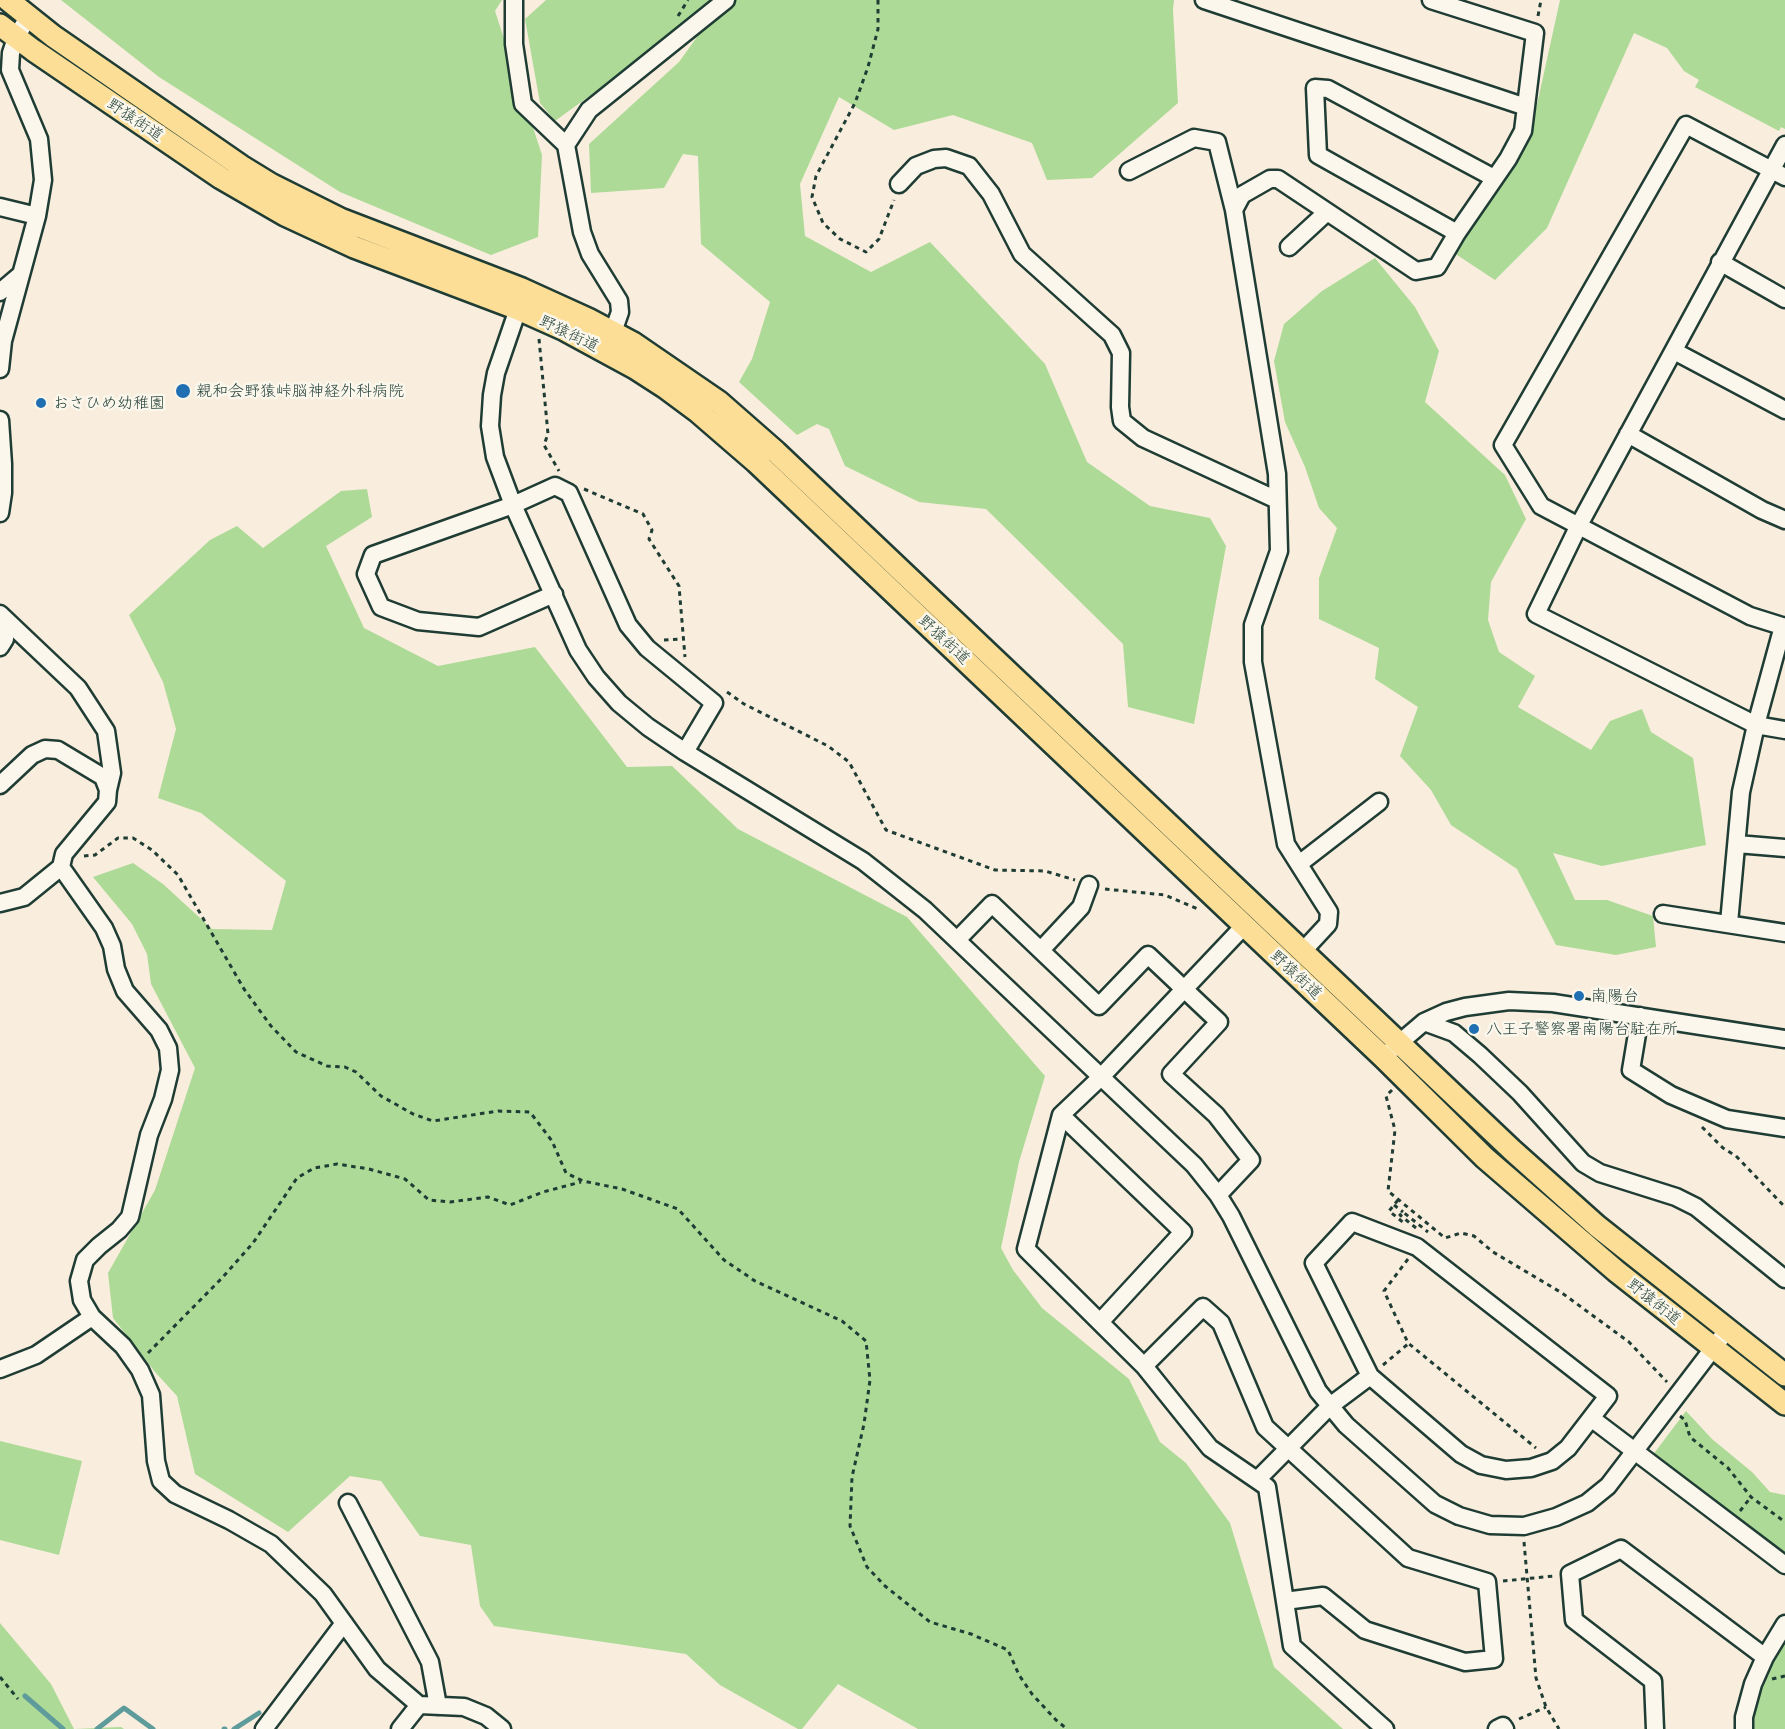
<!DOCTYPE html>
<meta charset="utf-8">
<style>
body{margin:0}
canvas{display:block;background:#f9eddd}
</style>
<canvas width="1785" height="1729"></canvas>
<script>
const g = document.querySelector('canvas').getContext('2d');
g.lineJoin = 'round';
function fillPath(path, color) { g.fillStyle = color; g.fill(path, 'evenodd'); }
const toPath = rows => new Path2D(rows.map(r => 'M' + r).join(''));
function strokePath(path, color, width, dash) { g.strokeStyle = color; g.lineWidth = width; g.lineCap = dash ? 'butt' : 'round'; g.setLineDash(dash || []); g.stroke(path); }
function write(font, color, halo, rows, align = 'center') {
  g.font = font + ' Delius,"Klee One",sans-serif'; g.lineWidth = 5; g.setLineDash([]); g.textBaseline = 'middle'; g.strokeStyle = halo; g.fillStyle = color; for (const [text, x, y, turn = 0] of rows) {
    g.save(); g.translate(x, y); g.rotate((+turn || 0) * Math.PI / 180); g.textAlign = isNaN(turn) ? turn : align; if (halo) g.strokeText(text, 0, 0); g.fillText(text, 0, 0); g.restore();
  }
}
fillPath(toPath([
 [61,0,502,0,495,11,542,155,538,237,491,255,340,192,159,77],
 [546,0,1174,0,1173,10,1178,103,1092,178,1047,180,1032,143,953,115,894,130,839,97,800,184,805,236,871,272,930,242,1045,364,1087,462,1150,506,1210,518,1226,546,1194,724,1128,707,1123,644,986,509,919,502,845,466,829,429,817,424,797,435,739,382,752,359,770,302,701,244,698,156,683,154,664,188,591,193,589,144,679,62,702,30,698,17,555,121,540,103,525,19],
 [1560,0,1785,0,1785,129,1781,127,1779,131,1695,87,1699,80,1684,71,1667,48,1634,33,1547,228,1495,280,1454,253,1529,141],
 [1375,258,1415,307,1439,351,1425,402,1505,475,1526,519,1491,582,1488,620,1499,652,1535,676,1518,707,1591,750,1610,721,1642,709,1651,732,1693,758,1706,845,1602,866,1553,853,1575,900,1607,900,1653,916,1656,947,1616,955,1556,945,1517,869,1451,825,1431,790,1400,756,1418,707,1375,679,1379,648,1319,619,1319,578,1337,528,1319,508,1305,467,1285,422,1274,361,1284,324,1322,291],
 [367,489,372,517,326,546,364,628,438,666,535,647,627,767,672,766,738,829,907,917,1045,1076,1019,1162,1001,1248,1013,1270,1042,1308,1129,1379,1160,1442,1186,1463,1230,1523,1274,1667,1343,1729,918,1729,838,1684,802,1729,798,1729,720,1685,686,1654,494,1626,480,1606,471,1545,420,1536,381,1481,350,1476,288,1532,195,1474,177,1396,155,1372,113,1318,108,1273,155,1190,195,1068,151,984,147,954,132,924,93,877,133,863,163,884,212,929,272,930,286,881,201,813,158,798,176,729,163,682,129,615,210,540,237,526,263,548,341,491],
 [1686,1411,1712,1439,1752,1472,1770,1492,1785,1495,1785,1554,1652,1456],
 [0,1441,82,1461,59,1555,0,1540],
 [0,1623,51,1684,74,1729,121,1727,124,1729,0,1729],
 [1785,1637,1785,1729,1750,1729,1763,1675]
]), '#aeda98');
strokePath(toPath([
 [25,1696,63,1729],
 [97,1729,124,1708,153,1729],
 [224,1729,225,1729],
 [234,1729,259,1713]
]), '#5e9b9b', 5);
const minor = toPath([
 [514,0,514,44,523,104,566,145,582,232,590,254,619,301,620,312,613,332],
 [1204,0,1526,107],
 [566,145,589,110,726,0],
 [1785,145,1579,525,1536,614,1756,725,1785,730],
 [1129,171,1194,138,1217,142,1234,210,1277,474,1279,551,1253,625,1253,662,1286,844,1329,912,1328,924,1302,952],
 [1785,177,1686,125,1503,445,1541,506,1750,616,1785,627],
 [899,184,916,166,934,159,946,158,969,166,991,194,1022,254,1112,335,1121,353,1120,407,1122,421,1143,438,1277,500],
 [0,207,37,216],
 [1234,210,1242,195,1270,179,1278,179,1416,271,1437,267,1457,233,1508,159,1523,131,1535,33,1431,0],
 [1457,233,1318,155,1315,88,1328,89,1494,178],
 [1289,247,1327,212],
 [1720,262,1785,299],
 [0,292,20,275],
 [518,309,496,373,492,395,490,426,495,457,513,505,578,650,596,677,619,703,648,727,685,752,863,861,925,910,1194,1165,1218,1195,1231,1216,1318,1391,1346,1425,1435,1504,1459,1516,1490,1525,1524,1526,1556,1517,1587,1503,1608,1486,1721,1338],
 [1674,351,1785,410],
 [0,369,3,341,37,216,43,180,39,139,10,70,11,53,16,38,28,17],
 [0,420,3,464,3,493,0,513],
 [1628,434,1762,510,1785,520],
 [554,594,479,627,418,621,381,607,366,574,373,555,513,505,555,486,569,493,628,625,647,648,714,703,685,752],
 [0,614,78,688,106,731,112,773,108,790],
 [0,616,5,627,5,639,0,647],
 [0,785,32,755,45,749,58,750,103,777,108,790,107,802,64,854,61,867,104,928,112,946,116,969,125,991,159,1030,168,1048,170,1070,163,1099,149,1135,130,1217,119,1230,99,1246,85,1260,79,1281,82,1300,92,1317,123,1346,140,1370,151,1395,156,1461,161,1481,175,1494,229,1520,271,1544,323,1594,377,1669,419,1705,464,1707,486,1716,502,1729],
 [1737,844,1785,848],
 [1299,864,1379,802],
 [0,903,24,897,61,867],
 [1663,914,1785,933],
 [1729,923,1741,792,1756,725,1783,626],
 [1244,926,1100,1078,1061,1115,1026,1249,1144,1366,1210,1448,1267,1487,1292,1646,1385,1729],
 [957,940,992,904,1099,1006,1148,955,1219,1022,1171,1074,1216,1115,1251,1160,1218,1195],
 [1041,950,1081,907,1089,885],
 [1640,1016,1631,1070,1671,1095,1727,1119,1785,1128],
 [1424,1022,1454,1033,1480,1055,1520,1093,1583,1163,1600,1173,1676,1197,1696,1207,1785,1279],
 [1391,1050,1424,1022,1446,1012,1465,1007,1509,1001,1553,1003,1785,1039],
 [1061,1115,1183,1232,1101,1321],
 [1352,1222,1417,1247,1608,1396,1568,1448,1552,1461,1531,1468,1506,1470,1481,1465,1461,1454,1370,1376,1314,1263,1352,1222],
 [1144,1366,1203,1307,1221,1323,1265,1427,1408,1558,1487,1582,1494,1659,1465,1662,1365,1630,1323,1596,1285,1601],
 [0,1369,36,1355,92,1317],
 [1591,1418,1785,1565],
 [1257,1480,1330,1406,1370,1376],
 [348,1503,430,1662,438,1706],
 [264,1729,344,1623],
 [400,1729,419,1705],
 [1497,1729,1503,1726,1505,1729],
 [1655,1729,1653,1681,1574,1620,1570,1574,1621,1549,1765,1657],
 [1744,1729,1744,1717,1753,1684,1765,1657,1785,1624]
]);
const major = toPath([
 [8,0,53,36,241,166,272,185,340,219,522,289,588,319,633,343,719,402,776,452,1512,1150,1597,1226,1785,1375],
 [0,25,33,50,221,178,285,215,354,247,518,309,565,330,635,368,666,388,697,411,756,462,1384,1058,1485,1158,1616,1271,1785,1404]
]);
strokePath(minor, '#1f3d34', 21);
strokePath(major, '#1f3d34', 26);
strokePath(toPath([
 [878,0,878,29,868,67,855,103,816,176,812,197,823,223,840,239,866,252,879,239,894,200],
 [678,16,688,0],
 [1538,16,1541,0],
 [539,339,548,434,544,445,559,471],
 [584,489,643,514,652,530,649,539,679,586,685,657],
 [664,640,684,639],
 [727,692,744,704,828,746,849,762,886,830,995,870,1045,871,1075,880],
 [84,856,95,855,118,838,133,838,152,850,178,875,244,989,271,1026,296,1052,327,1066,345,1067,356,1072,381,1096,413,1114,433,1121,498,1111,530,1112,552,1141,566,1173,583,1181,622,1189,678,1209,724,1260,755,1281,842,1321,866,1341,870,1380,864,1424,852,1477,850,1526,867,1567,885,1586,930,1622,971,1634,1008,1650,1019,1675,1032,1694,1056,1720,1067,1729],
 [1105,889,1165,895,1200,910],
 [1392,1090,1386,1096,1395,1130,1388,1191,1445,1238,1461,1233,1474,1236,1493,1252,1562,1293,1629,1342,1667,1382],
 [1702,1127,1723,1148,1736,1156,1785,1207],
 [1398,1200,1389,1211,1404,1223],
 [1394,1205,1403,1212],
 [1416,1228,1400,1215,1403,1212,1428,1232],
 [1408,1259,1384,1291,1408,1343,1536,1448],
 [148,1353,222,1278,253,1243,297,1178,314,1168,337,1164,369,1169,405,1179,429,1200,450,1202,488,1197,510,1205,543,1192,581,1182],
 [1383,1365,1408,1344],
 [1680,1416,1685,1420,1690,1437,1728,1468,1751,1497,1785,1522],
 [1740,1511,1751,1497],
 [1524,1542,1536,1678,1546,1707,1559,1729],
 [1503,1581,1554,1576],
 [0,1677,18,1699],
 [1772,1679,1785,1676],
 [1519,1719,1546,1707]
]), '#1f3d34', 3, [4.5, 4.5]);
strokePath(minor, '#fbf7ec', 16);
strokePath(major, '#fcde96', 21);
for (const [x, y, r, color] of [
 [183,391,8,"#1f6fb2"],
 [41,403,6,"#1f6fb2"],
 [1579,996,6,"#1f6fb2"],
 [1474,1029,6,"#1f6fb2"]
]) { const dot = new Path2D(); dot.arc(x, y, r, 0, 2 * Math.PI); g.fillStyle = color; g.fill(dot); strokePath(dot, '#fbf7ec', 2); }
write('16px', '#1f3d34', '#fbf7ec', [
 ["野猿街道",135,120,34],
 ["野猿街道",569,334,26],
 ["野猿街道",944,640,43],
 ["野猿街道",1296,975,43],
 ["野猿街道",1654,1302,39]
]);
write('16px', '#1f3d34', '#fbf7ec', [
 ["親和会野猿峠脳神経外科病院",196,391],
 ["おさひめ幼稚園",53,403],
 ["南陽台",1591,996],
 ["八王子警察署南陽台駐在所",1486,1029]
], 'left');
</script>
